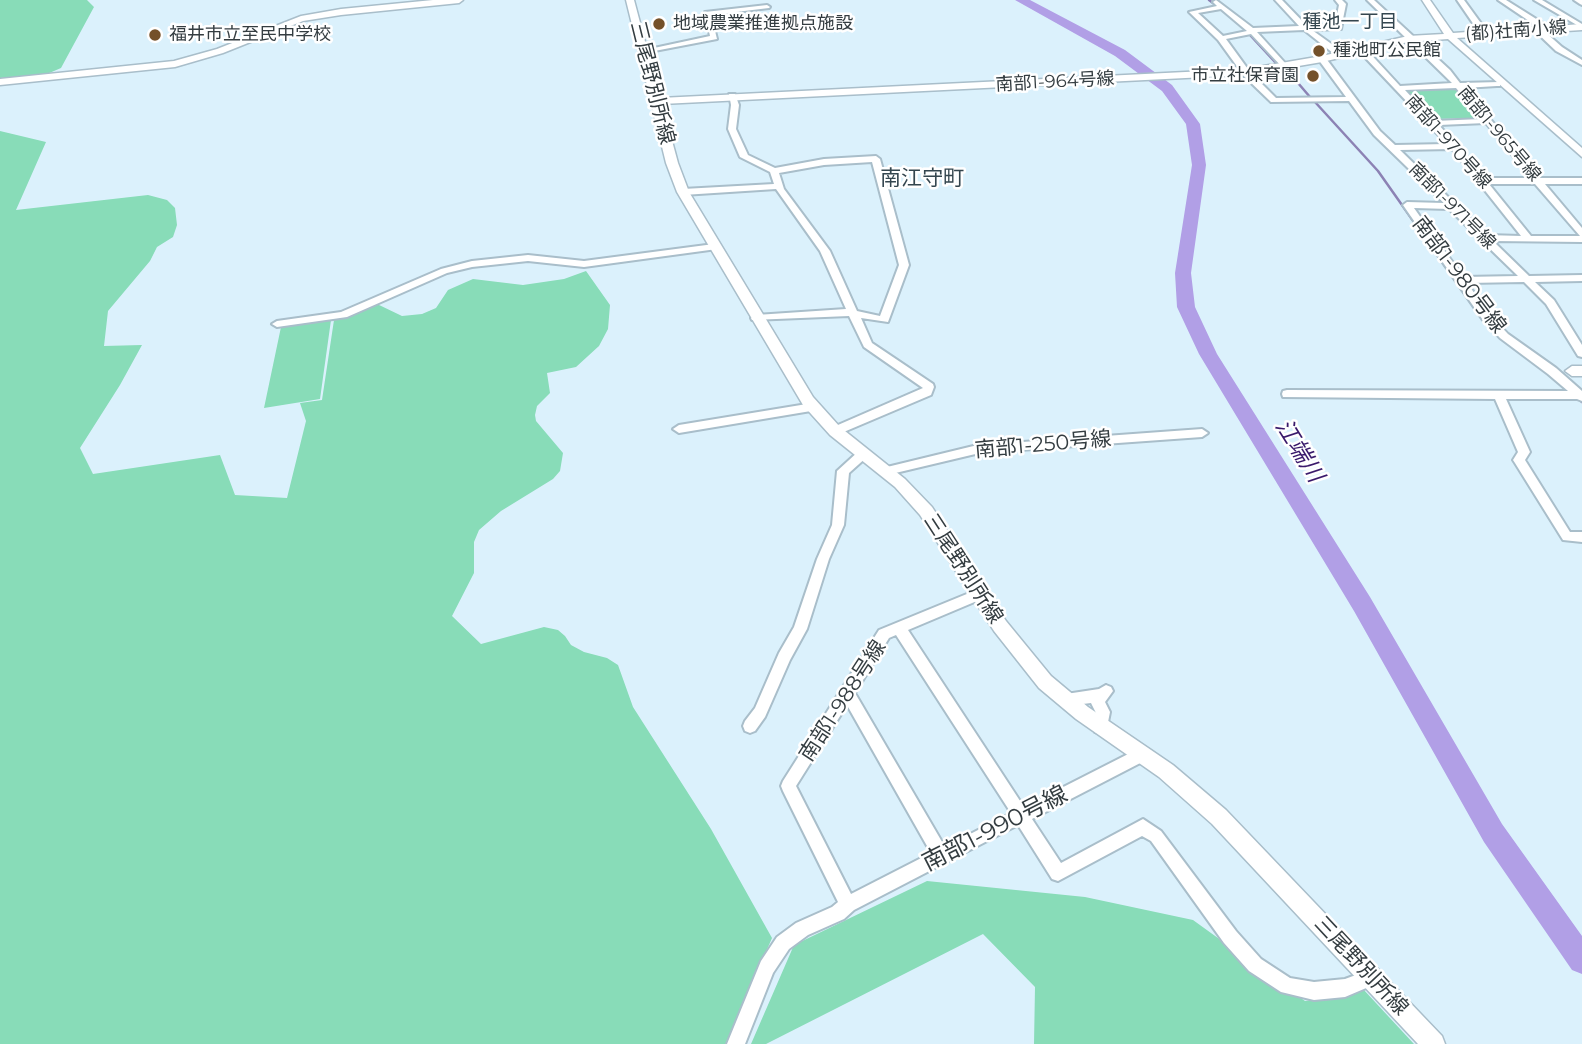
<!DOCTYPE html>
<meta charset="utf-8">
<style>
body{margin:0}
canvas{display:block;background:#dbf1fc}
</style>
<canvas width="1582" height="1044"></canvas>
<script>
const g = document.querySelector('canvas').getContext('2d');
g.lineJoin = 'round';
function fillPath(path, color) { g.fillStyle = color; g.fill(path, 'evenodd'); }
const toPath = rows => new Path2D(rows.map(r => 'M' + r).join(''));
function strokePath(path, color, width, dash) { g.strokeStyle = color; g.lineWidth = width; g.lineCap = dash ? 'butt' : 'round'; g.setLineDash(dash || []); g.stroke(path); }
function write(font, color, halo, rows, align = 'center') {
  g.font = font + ' Montserrat,"Noto Sans JP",sans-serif'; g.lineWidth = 5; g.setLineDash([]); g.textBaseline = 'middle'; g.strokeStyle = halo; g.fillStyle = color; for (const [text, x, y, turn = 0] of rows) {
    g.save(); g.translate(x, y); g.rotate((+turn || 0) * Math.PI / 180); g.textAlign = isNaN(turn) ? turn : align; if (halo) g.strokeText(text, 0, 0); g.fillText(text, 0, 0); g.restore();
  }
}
fillPath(toPath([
 [0,0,87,0,94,7,61,68,47,74,0,78],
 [1454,88,1458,89,1481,118,1433,119,1405,91],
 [0,131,46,142,16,210,148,195,167,200,175,208,177,225,173,237,157,247,150,261,108,311,104,346,142,345,120,385,80,448,93,474,220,455,235,495,287,498,306,421,300,403,322,400,334,320,377,304,402,316,422,314,436,308,448,290,473,279,523,285,564,279,586,271,610,305,608,329,599,346,576,367,547,373,550,393,537,406,535,415,536,421,563,453,560,471,553,479,501,511,479,530,474,542,474,573,452,616,481,644,544,627,558,630,565,636,571,645,584,652,607,658,618,665,633,707,711,829,772,938,726,1044,0,1044],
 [331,320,320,399,264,408,281,327],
 [927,881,1085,897,1193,920,1305,1001,1347,996,1363,989,1414,1044,1034,1044,1035,987,983,934,766,1044,751,1044,794,945]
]), '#88dcb8');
strokePath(toPath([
 [1209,0,1217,6],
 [1250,35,1275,62],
 [1286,69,1310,97],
 [1315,102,1378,171,1476,310],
 [1580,400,1582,402]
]), '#8c82b4', 2.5);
fillPath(toPath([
 [1015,0,1030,0,1125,50,1172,85,1200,124,1206,165,1191,273,1195,307,1217,354,1370,597,1502,824,1582,936,1582,974,1572,970,1484,842,1354,611,1199,354,1177,307,1175,273,1192,165,1186,124,1162,91,1115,56,1015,0]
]), '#b19fe6');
const street = toPath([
 [1216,0,1253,28,1299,26,1275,0,1282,0,1307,26,1335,25,1339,5,1335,0,1342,0,1346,4,1341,29,1312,30,1344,53,1344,57,1338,57,1304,30,1257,32,1286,64,1287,66,1283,68,1251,34,1226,39,1250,72,1276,98,1346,97,1318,59,1325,57,1380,131,1395,145,1447,144,1358,50,1365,48,1400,86,1452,83,1367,0,1374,0,1450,70,1460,83,1500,82,1500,86,1497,86,1464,88,1540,178,1582,178,1582,184,1545,184,1582,228,1582,242,1493,241,1529,276,1582,275,1582,281,1535,282,1554,300,1582,345,1582,357,1578,356,1546,304,1524,282,1467,283,1491,316,1508,334,1556,368,1582,391,1582,401,1577,399,1506,399,1530,452,1525,460,1570,532,1582,532,1582,542,1563,540,1515,463,1513,460,1518,452,1495,399,1283,397,1282,394,1283,391,1287,390,1568,391,1548,374,1500,338,1483,320,1403,205,1407,202,1444,203,1374,135,1349,101,1271,102,1244,76,1218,40,1189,12,1217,6,1213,2,1216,0],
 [1221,9,1247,31,1223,36,1198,13,1221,9],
 [1456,88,1482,119,1434,121,1405,90,1456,88],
 [1486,123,1531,178,1485,178,1439,125,1486,123],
 [1452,149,1521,236,1487,235,1400,150,1452,149],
 [1489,184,1535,184,1580,236,1531,236,1489,184],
 [1414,208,1449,209,1518,276,1463,277,1414,208],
 [1457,0,1464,0,1488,33,1487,35,1481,35,1457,0],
 [1498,0,1506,0,1549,27,1549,31,1544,31,1562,47,1582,60,1582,65,1556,51,1535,31,1534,29,1538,27,1498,0],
 [1534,0,1542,0,1582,24,1582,28,1534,0],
 [1574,0,1582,0,1582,5,1580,4,1574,0],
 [767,5,770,7,769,8,711,15,717,39,644,53,640,51,710,36,705,12,767,5],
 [729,94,735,94,739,105,736,129,748,155,775,168,824,159,876,156,880,159,909,265,888,322,861,318,872,343,933,384,934,387,931,395,839,434,831,434,829,431,831,428,923,388,864,347,849,316,752,320,751,318,756,315,846,309,820,251,776,189,683,195,679,192,683,189,774,184,770,172,740,157,728,129,731,105,729,94],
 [872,162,899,265,880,316,857,311,830,251,784,189,779,173,824,165,872,162],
 [714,244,719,247,717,249,584,267,528,261,472,267,447,273,347,317,277,327,272,324,277,321,341,312,441,269,472,261,528,255,584,261,714,244],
 [813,403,819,407,817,410,679,433,673,429,679,425,813,403],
 [1202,429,1208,433,1202,437,992,452,988,451,887,475,881,471,887,467,990,442,995,444,1202,429],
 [864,449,870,453,868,456,849,473,844,525,829,559,807,629,790,660,765,717,755,731,750,733,745,731,743,726,745,721,755,708,779,653,794,627,817,559,832,525,837,471,860,450,864,449],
 [979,589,984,590,985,594,984,598,908,630,1024,807,1138,749,1143,747,1148,749,1150,754,1148,759,1032,819,1061,863,1143,819,1161,831,1236,931,1261,959,1290,978,1314,982,1345,979,1372,969,1378,971,1380,977,1378,983,1345,997,1314,1000,1281,992,1249,971,1224,943,1151,841,1142,836,1058,881,1052,879,1018,825,854,910,844,919,808,935,789,949,773,973,745,1044,727,1044,761,961,777,937,796,923,832,907,838,902,783,791,781,786,783,781,879,630,979,589],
 [896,635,1011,813,945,847,855,693,889,638,896,635],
 [847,705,931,853,851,894,796,786,847,705],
 [1106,685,1111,687,1113,691,1105,702,1110,712,1107,727,1105,732,1100,734,1095,732,1093,727,1096,713,1091,703,1066,706,1061,705,1059,700,1061,695,1066,694,1099,689,1106,685]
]);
const secondary = toPath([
 [433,0,463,0,459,3,341,15,303,21,223,53,175,67,0,85,0,79,174,61,217,49,301,16,341,9,433,0],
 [626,0,634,0,660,98,1246,69,1322,56,1408,36,1444,34,1422,0,1430,0,1453,33,1582,24,1582,30,1457,38,1582,148,1582,157,1448,39,1408,42,1322,62,1246,75,662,104,678,163,689,192,813,397,840,427,905,479,932,507,1006,621,1051,676,1088,707,1173,765,1226,810,1442,1036,1445,1044,1418,1044,1212,824,1159,777,1076,719,1039,688,994,631,920,515,895,487,830,435,803,405,677,192,666,163,626,0],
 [1582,366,1582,376,1572,376,1565,371,1572,366,1582,366]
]);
strokePath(street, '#a9beca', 4);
strokePath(secondary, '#a9beca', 3);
fillPath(street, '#fff');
fillPath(secondary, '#fff');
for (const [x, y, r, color] of [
 [659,24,7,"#74512a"],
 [155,35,7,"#74512a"],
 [1319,51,7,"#74512a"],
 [1313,76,7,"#74512a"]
]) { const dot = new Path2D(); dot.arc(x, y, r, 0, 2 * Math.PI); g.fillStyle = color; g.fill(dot); strokePath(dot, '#fff', 2.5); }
write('18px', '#343d41', '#fff', [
 ["地域農業推進拠点施設",673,24],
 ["福井市立至民中学校",169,35],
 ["種池町公民館",1333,51],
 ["市立社保育園",1299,76,"right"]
], 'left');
write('18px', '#343d41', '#fff', [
 ["(都)社南小線",1516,31,-4],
 ["南部1-964号線",1055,82,-3],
 ["南部1-965号線",1499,134,50],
 ["南部1-970号線",1448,142,48],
 ["南部1-971号線",1452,206,45]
]);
write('19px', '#34464f', '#fff', [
 ["種池一丁目",1350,22]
]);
write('21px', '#343d41', '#fff', [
 ["三尾野別所線",652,83,76],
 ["南部1-980号線",1459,275,53],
 ["南部1-250号線",1043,445,-5],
 ["三尾野別所線",963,569,57],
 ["南部1-988号線",843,701,-57],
 ["三尾野別所線",1361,966,47]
]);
write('21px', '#34464f', '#fff', [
 ["南江守町",922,179]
]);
write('italic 23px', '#39196b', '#fff', [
 ["江端川",1299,451,58]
]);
write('24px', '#343d41', '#fff', [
 ["南部1-990号線",995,829,-27]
]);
</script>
